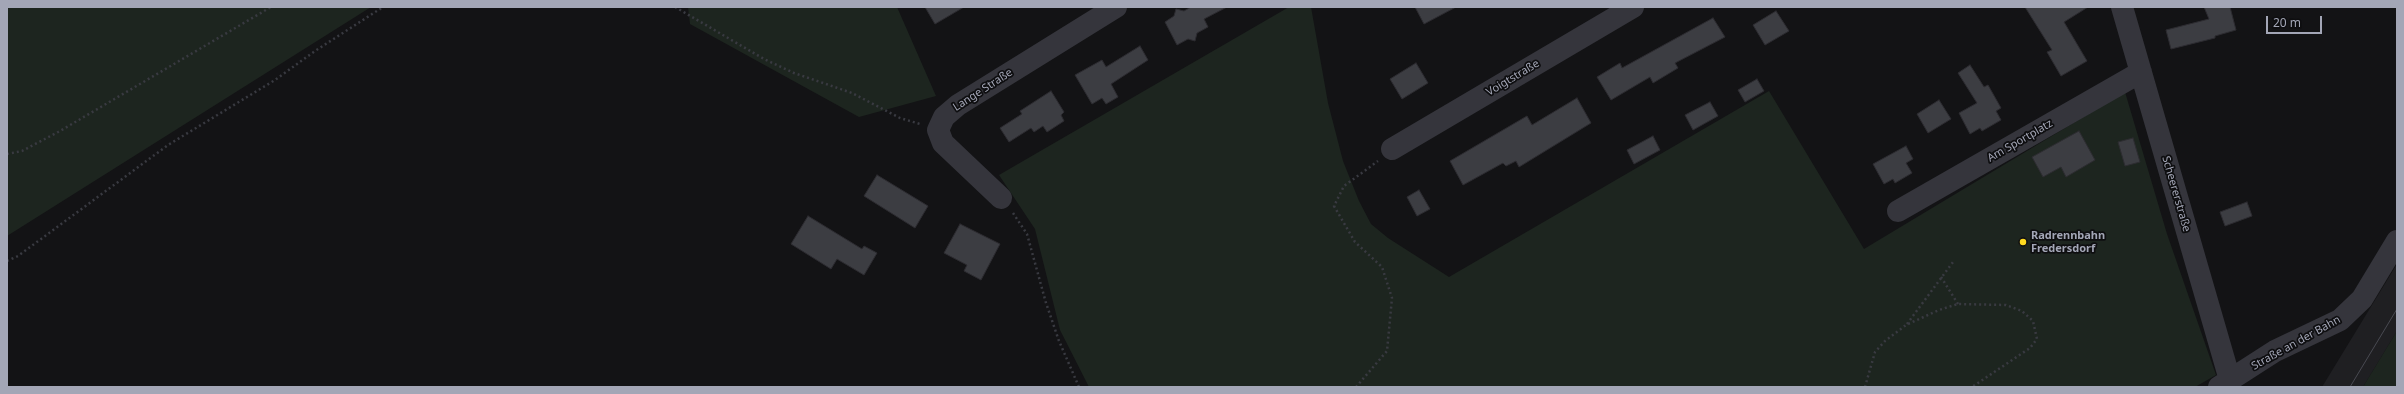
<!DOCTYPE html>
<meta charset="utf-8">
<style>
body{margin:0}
#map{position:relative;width:2404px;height:394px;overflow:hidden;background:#131315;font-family:"Noto Sans",sans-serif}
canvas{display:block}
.frame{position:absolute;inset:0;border:8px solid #a3a6b6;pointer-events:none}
.scale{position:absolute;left:2266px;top:16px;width:56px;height:18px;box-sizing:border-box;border:2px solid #a3a6b6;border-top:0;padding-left:5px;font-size:12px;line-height:14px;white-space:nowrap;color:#a3a6b6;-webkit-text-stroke:3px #0e0e10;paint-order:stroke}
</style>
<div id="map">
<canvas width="2404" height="394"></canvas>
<div class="frame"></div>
<div class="scale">20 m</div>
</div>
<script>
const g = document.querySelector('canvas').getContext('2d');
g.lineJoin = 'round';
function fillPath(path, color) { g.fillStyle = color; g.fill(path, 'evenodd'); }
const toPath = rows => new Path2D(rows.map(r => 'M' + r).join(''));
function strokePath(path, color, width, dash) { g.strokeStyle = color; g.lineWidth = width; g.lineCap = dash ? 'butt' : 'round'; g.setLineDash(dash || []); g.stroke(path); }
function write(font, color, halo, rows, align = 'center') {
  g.font = font + ' "Noto Sans",sans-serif'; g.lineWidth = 3.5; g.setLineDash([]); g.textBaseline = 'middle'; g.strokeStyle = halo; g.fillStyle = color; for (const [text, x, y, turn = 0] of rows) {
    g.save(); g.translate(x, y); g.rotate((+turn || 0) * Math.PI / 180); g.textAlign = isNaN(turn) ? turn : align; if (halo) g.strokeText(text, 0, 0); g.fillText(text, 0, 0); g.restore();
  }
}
fillPath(toPath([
 [2397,264,2397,331,2363,387,2322,387]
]), '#1f1f22');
fillPath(toPath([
 [7,7,371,7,7,236],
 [688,7,897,7,936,96,859,117,690,24],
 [1289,7,1311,7,1328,103,1343,161,1359,201,1371,224,1388,238,1449,277,1769,91,1864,249,2125,92,2167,234,2216,375,2195,387,1089,387,1060,330,1035,229,999,175],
 [2397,331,2397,387,2363,387]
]), '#1d251f');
const building = toPath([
 [925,7,964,7,935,24,925,7],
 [1191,7,1227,7,1204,19,1208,27,1197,33,1195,41,1188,39,1177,45,1165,22,1174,16,1176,9,1184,11,1191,7],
 [1415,7,1456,7,1424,24,1415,7],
 [2025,7,2088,7,2064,22,2087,61,2061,76,2047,52,2052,50,2025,7],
 [2204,7,2230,7,2236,30,2215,36,2215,38,2171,49,2166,30,2209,19,2204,7],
 [1776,11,1789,31,1765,45,1753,25,1776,11],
 [1713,18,1725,37,1675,63,1678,68,1653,83,1650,77,1611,100,1597,77,1620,63,1622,68,1713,18],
 [1140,46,1148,60,1111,84,1118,97,1106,104,1102,98,1092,104,1075,75,1102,60,1106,67,1140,46],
 [1416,63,1428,83,1402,99,1390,79,1416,63],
 [1970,65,1984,87,1988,85,2001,108,1996,111,2001,120,1982,131,1980,128,1970,134,1959,113,1977,103,1958,73,1970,65],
 [1757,79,1764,91,1745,102,1738,90,1757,79],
 [1051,91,1064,112,1061,115,1064,121,1047,132,1043,126,1034,132,1031,128,1009,142,1000,128,1022,114,1020,111,1051,91],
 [1577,98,1591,123,1519,167,1516,161,1506,166,1503,163,1463,185,1450,161,1527,116,1532,125,1577,98],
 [1939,100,1951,119,1928,133,1917,114,1939,100],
 [1710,102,1718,116,1693,130,1685,115,1710,102],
 [2079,131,2095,160,2066,177,2061,167,2043,177,2032,157,2079,131],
 [1653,136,1660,150,1634,164,1627,150,1653,136],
 [2133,138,2140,162,2125,166,2118,142,2133,138],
 [1906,146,1913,159,1906,163,1912,173,1895,183,1893,179,1884,184,1873,164,1906,146],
 [877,175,928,206,915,228,864,196,877,175],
 [1419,190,1430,209,1417,216,1407,197,1419,190],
 [2247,202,2252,216,2225,226,2220,212,2247,202],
 [808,216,862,249,864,246,877,253,864,275,837,259,831,269,791,244,808,216],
 [960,224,1000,244,981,280,964,271,967,265,944,253,960,224]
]);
fillPath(building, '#3c3d42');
strokePath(building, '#2d2c31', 1);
strokePath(toPath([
 [675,7,764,59,794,73,852,93,900,118,920,124],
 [7,154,22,151,60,131,271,7],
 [1013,213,1027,234,1046,303,1059,341,1079,387],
 [7,261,18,256,168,145,275,80,315,51,383,7],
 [1941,277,1958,304],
 [1907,324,1953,262],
 [1356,387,1387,351,1392,298,1382,267,1355,242,1334,206,1344,186,1378,161],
 [1865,387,1875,352,1885,341,1906,325,1939,310,1958,304,2006,305,2022,311,2033,321,2037,339,2030,348,1972,387]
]), '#393a41', 2.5, [2, 3]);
strokePath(toPath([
 [2122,7,2230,380],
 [1392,149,1633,7],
 [1001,198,943,143,938,130,944,117,958,105,1116,7],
 [1898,211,2141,72],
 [2219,387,2275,351,2340,320,2362,299,2397,241]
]), '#35353c', 22);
strokePath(toPath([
 [2350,387,2397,309]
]), '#484951', 1);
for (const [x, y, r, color] of [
 [2023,242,4,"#ffdb20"]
]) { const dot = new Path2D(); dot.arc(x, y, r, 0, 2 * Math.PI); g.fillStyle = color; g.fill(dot); strokePath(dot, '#0e0e10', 1.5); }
write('11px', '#a3a6b6', '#0e0e10', [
 ["Voigtstraße",1513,78,-31],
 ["Lange Straße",983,90,-33],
 ["Am Sportplatz",2020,141,-30],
 ["Scheererstraße",2176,194,74],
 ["Straße an der Bahn",2296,343,-29]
]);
write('bold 11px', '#a3a6b6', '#0e0e10', [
 ["Radrennbahn",2031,236],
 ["Fredersdorf",2031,249]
], 'left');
</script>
